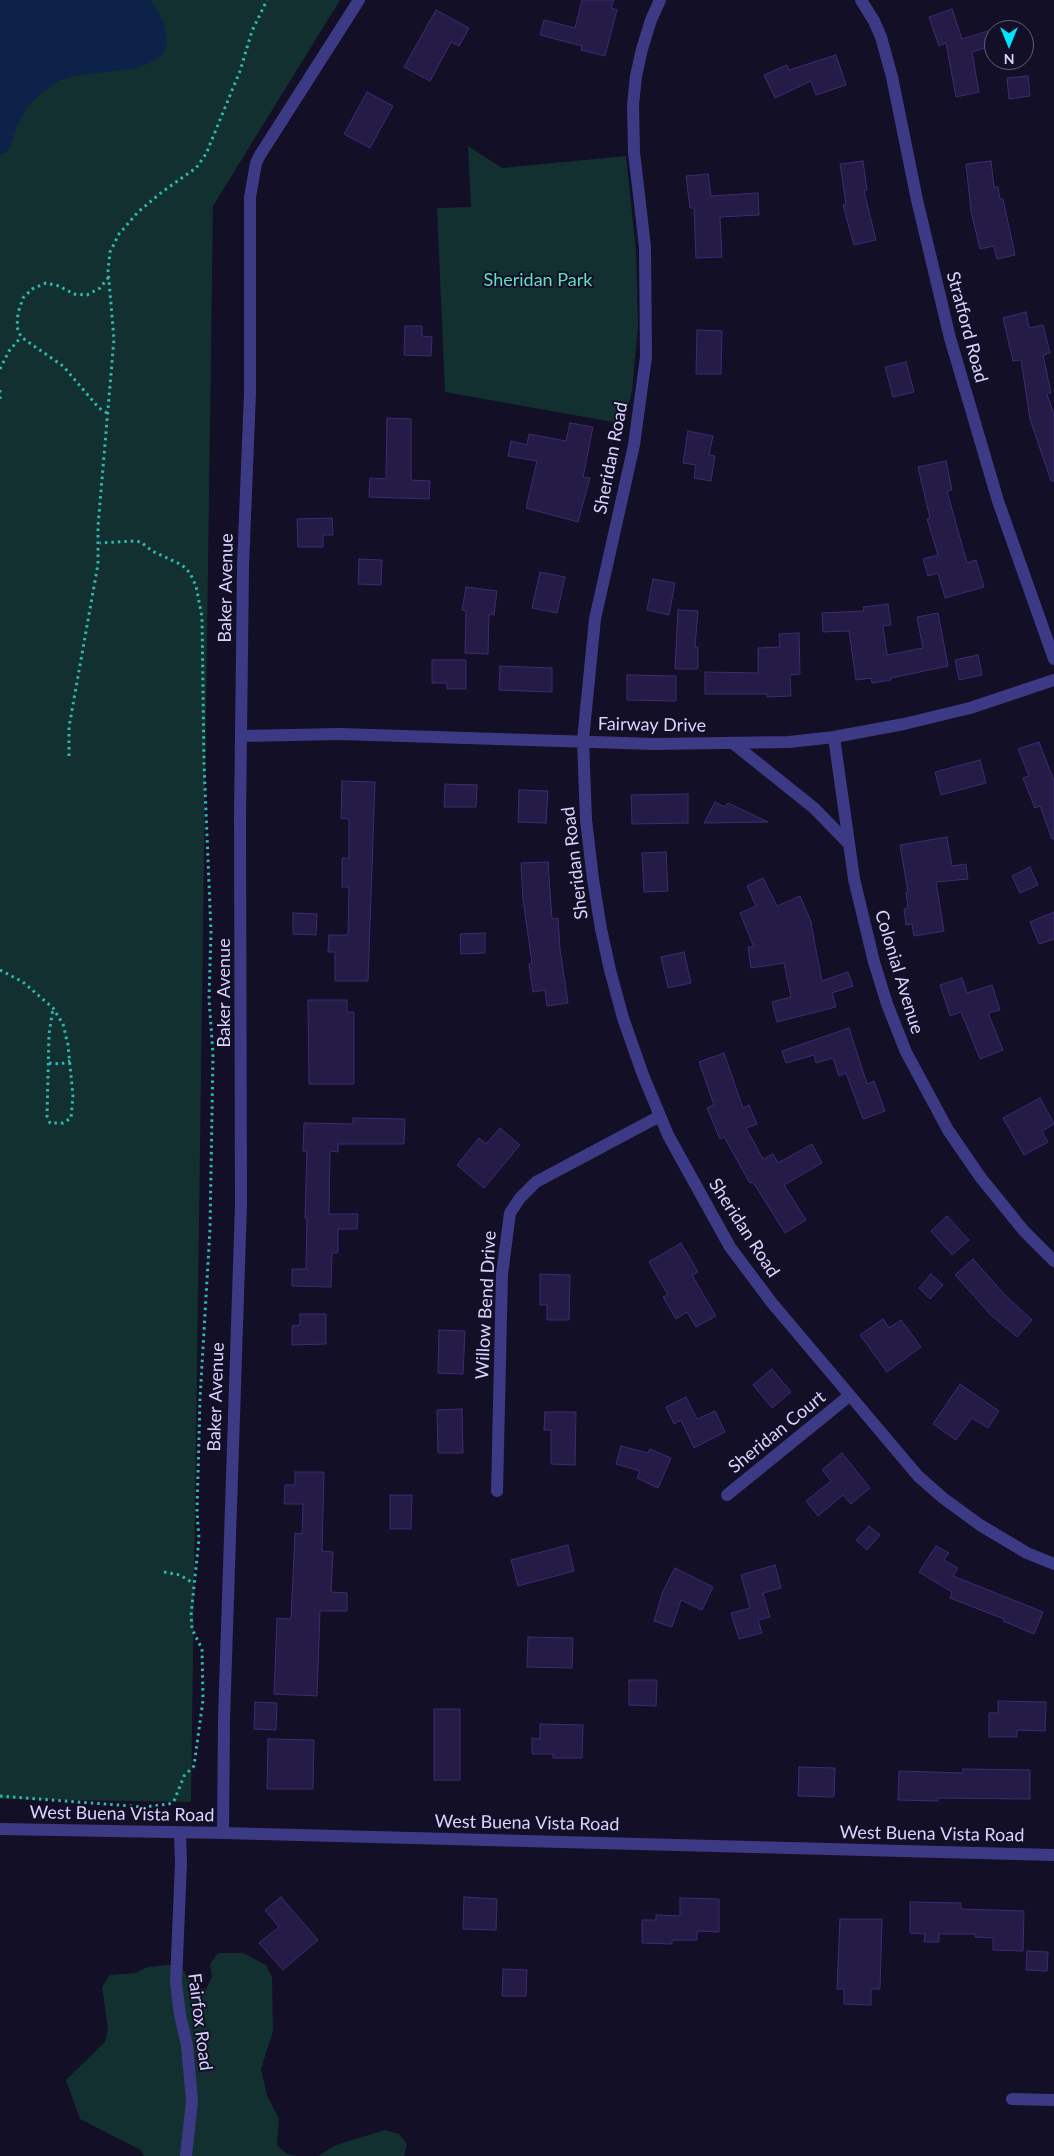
<!DOCTYPE html>
<style>
body{margin:0}
#map{position:relative;width:1054px;height:2156px;overflow:hidden;background:#130f26;font-family:Lato,sans-serif}
canvas{display:block}
.north{position:absolute;left:984px;top:20px;width:50px;height:50px;box-sizing:border-box;background:#130f26;border:1px solid #625e7d;border-radius:50%;rotate:180deg;font-size:14px;font-weight:700;line-height:20px;text-align:center;color:#d9d4ff}
.north::after{content:'';display:block;margin:auto;width:18px;height:22px;background:#00e5ff;clip-path:polygon(50% 0,100% 100%,50% 72%,0 100%)}
</style>
<div id="map">
<canvas width="1054" height="2156"></canvas>
<div class="north">N</div>
</div>
<script>
const g = document.querySelector('canvas').getContext('2d');
g.lineJoin = 'round';
function fillPath(path, color) { g.fillStyle = color; g.fill(path, 'evenodd'); }
const toPath = rows => new Path2D(rows.map(r => 'M' + r).join(''));
function strokePath(path, color, width, dash) { g.strokeStyle = color; g.lineWidth = width; g.lineCap = dash ? 'butt' : 'round'; g.setLineDash(dash || []); g.stroke(path); }
function write(font, color, halo, rows, align = 'center') {
  g.font = font + ' Lato,sans-serif'; g.lineWidth = 4; g.setLineDash([]); g.textBaseline = 'middle'; g.strokeStyle = halo; g.fillStyle = color; for (const [text, x, y, turn = 0] of rows) {
    g.save(); g.translate(x, y); g.rotate((+turn || 0) * Math.PI / 180); g.textAlign = isNaN(turn) ? turn : align; if (halo) g.strokeText(text, 0, 0); g.fillText(text, 0, 0); g.restore();
  }
}
fillPath(toPath([
 [0,0,340,0,213,206,191,1802,0,1799],
 [468,146,502,168,626,156,636,251,638,327,632,391,624,424,445,392,437,208,471,207],
 [218,1953,243,1953,266,1965,272,1977,273,2031,261,2069,267,2095,279,2119,277,2145,287,2154,297,2156,144,2156,141,2150,80,2119,66,2080,105,2042,108,2029,102,1987,110,1975,135,1973,148,1967,179,1964,194,1987,206,1989,212,1977,210,1964],
 [385,2130,399,2134,407,2144,404,2156,318,2156,336,2145]
]), '#12302f');
fillPath(toPath([
 [0,0,150,0,164,22,167,46,162,55,150,63,137,68,76,76,60,80,42,93,27,107,16,129,9,151,2,154,0,153]
]), '#0c2248');
const building = toPath([
 [582,0,614,0,611,8,617,10,605,56,581,50,582,46,540,35,544,20,575,28,582,0],
 [952,9,962,39,994,29,994,45,972,52,979,92,956,97,946,43,939,46,929,17,952,9],
 [436,10,469,28,459,46,451,42,430,81,404,67,436,10],
 [836,55,846,85,816,95,811,81,775,98,764,75,787,65,789,70,836,55],
 [1028,76,1030,96,1009,99,1007,78,1028,76],
 [367,92,393,106,370,148,344,134,367,92],
 [863,161,867,190,864,191,876,240,854,245,843,205,846,204,840,164,863,161],
 [991,161,994,187,998,187,1000,199,1003,199,1015,255,997,259,994,246,980,249,971,211,966,164,991,161],
 [708,174,711,196,758,193,759,215,720,217,722,257,696,258,694,208,690,208,686,176,708,174],
 [1026,312,1029,328,1043,325,1050,353,1043,355,1051,393,1047,394,1054,415,1054,481,1051,481,1030,419,1021,360,1013,361,1003,318,1026,312],
 [405,326,422,326,422,336,432,337,431,356,404,355,405,326],
 [697,330,722,331,721,374,696,374,697,330],
 [906,362,914,392,893,397,885,367,906,362],
 [387,418,411,419,411,480,430,481,429,499,369,497,370,478,386,479,387,418],
 [570,423,593,427,583,477,590,478,578,522,526,508,537,461,508,456,511,441,527,445,529,434,566,441,570,423],
 [688,431,713,436,709,455,715,456,711,481,694,478,696,465,683,463,688,431],
 [946,461,952,490,947,491,967,563,976,560,984,587,945,598,938,573,928,576,923,559,938,555,927,519,930,518,918,467,946,461],
 [332,518,333,535,323,535,323,547,298,547,297,519,332,518],
 [359,559,382,560,381,585,358,584,359,559],
 [540,572,565,577,557,613,532,608,540,572],
 [653,579,675,583,669,615,647,610,653,579],
 [466,587,497,591,494,615,489,614,488,654,465,653,466,611,462,610,466,587],
 [888,604,891,625,883,626,887,655,923,648,917,617,938,613,948,666,891,678,891,680,872,683,871,678,856,680,849,631,823,632,822,613,864,611,863,607,888,604],
 [678,610,698,611,695,647,698,647,698,669,675,669,678,610],
 [799,633,800,674,790,675,791,696,767,697,767,694,705,694,705,672,758,673,758,648,780,647,779,634,799,633],
 [978,655,982,675,959,680,955,660,978,655],
 [432,660,466,660,466,689,447,689,447,683,432,683,432,660],
 [500,666,552,668,552,692,499,690,500,666],
 [627,675,676,676,676,701,627,700,627,675],
 [1039,742,1054,781,1054,839,1052,839,1040,806,1035,808,1023,778,1029,776,1018,749,1039,742],
 [980,760,986,783,941,795,935,772,980,760],
 [342,781,375,782,368,981,335,981,335,952,328,952,329,935,348,935,349,887,342,887,342,858,349,858,349,819,341,818,342,781],
 [445,784,477,785,476,807,444,807,445,784],
 [519,790,548,791,546,823,518,822,519,790],
 [688,794,688,823,632,824,631,795,688,794],
 [715,802,725,807,728,803,768,822,704,823,715,802],
 [947,837,952,866,966,864,968,879,936,882,944,931,914,936,912,924,906,925,904,909,908,908,906,893,908,892,900,845,947,837],
 [666,852,668,891,644,892,642,853,666,852],
 [548,862,552,919,558,918,560,949,568,1003,547,1006,545,990,533,992,529,964,532,963,523,899,521,863,548,862],
 [1030,867,1038,885,1020,893,1012,876,1030,867],
 [763,878,777,906,800,896,812,924,811,924,822,981,848,972,853,986,832,993,836,1007,777,1022,772,1002,791,997,784,963,751,968,748,947,754,947,740,913,756,906,747,886,763,878],
 [1054,912,1054,939,1039,944,1030,922,1054,912],
 [293,913,317,914,316,935,293,934,293,913],
 [485,933,485,953,461,954,460,934,485,933],
 [684,952,691,983,668,988,661,957,684,952],
 [962,978,967,993,992,985,1000,1010,988,1013,1003,1050,980,1059,961,1012,950,1016,940,985,962,978],
 [308,1000,347,1000,347,1012,354,1012,354,1084,309,1084,308,1000],
 [849,1028,867,1084,874,1081,885,1111,863,1119,846,1073,839,1076,833,1058,816,1063,814,1055,786,1063,782,1051,849,1028],
 [724,1053,743,1108,749,1105,757,1124,746,1128,763,1159,773,1154,778,1163,812,1144,822,1163,784,1185,806,1220,785,1233,753,1182,750,1183,724,1137,720,1139,707,1108,714,1105,699,1062,724,1053],
 [1040,1098,1054,1124,1042,1131,1048,1142,1024,1155,1003,1118,1040,1098],
 [353,1118,405,1119,404,1144,338,1144,338,1152,330,1151,329,1214,358,1214,357,1229,338,1229,338,1253,332,1253,331,1287,292,1286,292,1269,306,1269,307,1218,305,1218,307,1151,303,1151,304,1123,353,1124,353,1118],
 [500,1128,520,1145,484,1188,457,1165,479,1138,486,1144,500,1128],
 [947,1216,969,1240,952,1255,931,1231,947,1216],
 [681,1243,698,1272,692,1275,716,1316,696,1327,687,1312,676,1319,663,1297,668,1295,649,1262,681,1243],
 [973,1259,1004,1294,1032,1320,1017,1337,991,1315,955,1275,973,1259],
 [540,1274,570,1275,569,1320,547,1320,547,1305,540,1305,540,1274],
 [931,1274,943,1285,930,1299,919,1288,931,1274],
 [300,1314,326,1314,326,1344,292,1345,292,1326,300,1325,300,1314],
 [883,1319,889,1328,901,1320,921,1347,887,1372,860,1335,883,1319],
 [439,1330,465,1331,463,1374,438,1373,439,1330],
 [772,1369,791,1392,772,1408,753,1385,772,1369],
 [960,1384,999,1411,988,1428,972,1418,956,1440,933,1424,960,1384],
 [686,1397,697,1419,715,1411,725,1432,694,1448,681,1420,674,1424,666,1407,686,1397],
 [462,1409,463,1453,438,1453,437,1410,462,1409],
 [545,1412,576,1412,575,1465,551,1464,551,1430,544,1430,545,1412],
 [621,1446,648,1453,650,1449,671,1458,658,1488,637,1478,640,1471,616,1464,621,1446],
 [842,1453,870,1488,851,1504,843,1495,818,1516,806,1501,831,1481,822,1470,842,1453],
 [295,1472,324,1472,322,1551,333,1552,331,1592,347,1593,347,1611,320,1611,317,1696,274,1694,277,1618,291,1619,295,1533,302,1534,303,1504,284,1504,285,1485,295,1485,295,1472],
 [390,1495,412,1495,411,1529,390,1529,390,1495],
 [869,1526,880,1535,867,1550,856,1540,869,1526],
 [568,1545,574,1571,518,1586,511,1560,568,1545],
 [936,1546,949,1553,944,1560,958,1568,953,1576,1043,1612,1034,1634,1003,1621,1004,1619,950,1598,952,1592,919,1572,936,1546],
 [775,1565,781,1588,763,1593,770,1617,758,1620,762,1633,739,1639,731,1613,750,1608,741,1575,775,1565],
 [675,1568,713,1587,702,1610,681,1600,672,1627,654,1621,663,1591,675,1568],
 [528,1637,573,1638,572,1668,527,1667,528,1637],
 [629,1680,657,1680,656,1706,629,1705,629,1680],
 [998,1701,1046,1702,1045,1731,1017,1730,1017,1737,989,1737,989,1713,998,1713,998,1701],
 [255,1702,277,1703,276,1730,254,1729,255,1702],
 [434,1709,460,1709,460,1780,434,1780,434,1709],
 [540,1724,583,1725,582,1758,553,1758,553,1754,532,1754,532,1738,540,1739,540,1724],
 [268,1739,314,1740,313,1789,267,1789,268,1739],
 [799,1767,835,1768,834,1797,798,1796,799,1767],
 [963,1769,1030,1770,1030,1799,938,1798,938,1801,898,1800,899,1771,963,1773,963,1769],
 [281,1897,318,1940,283,1970,259,1943,279,1927,265,1910,281,1897],
 [464,1897,497,1899,496,1930,463,1929,464,1897],
 [680,1898,719,1899,719,1932,697,1931,697,1940,672,1940,672,1944,642,1943,642,1920,656,1920,656,1915,680,1916,680,1898],
 [910,1902,961,1903,961,1909,1024,1911,1023,1951,993,1950,993,1938,975,1937,975,1934,939,1934,939,1942,924,1942,925,1934,910,1933,910,1902],
 [840,1919,882,1919,880,1989,871,1989,871,2005,844,2004,844,1989,837,1989,840,1919],
 [1027,1951,1048,1952,1047,1971,1026,1970,1027,1951],
 [503,1969,527,1970,526,1996,502,1996,503,1969]
]);
fillPath(building, '#241b47');
strokePath(building, '#3b2d73', 1);
strokePath(toPath([
 [0,369,9,351,21,337],
 [0,390,0,401],
 [107,413,99,408,63,366,21,337,17,327,18,313,23,298,32,289,46,283,59,286,74,294,87,295,100,288,108,278],
 [69,756,69,727,98,564,98,526,114,339,108,270,110,252,119,234,138,212,162,192,196,168,206,154,240,71,252,31,267,0],
 [0,970,23,982,53,1008,63,1024,68,1045,73,1096,71,1118,63,1123,50,1123,47,1116,49,1034,53,1008],
 [49,1063,61,1064,70,1061],
 [164,1572,180,1575,193,1583],
 [0,1796,144,1807,169,1804,174,1801,184,1776,194,1766,203,1700,202,1649,192,1629,191,1615,199,1539,197,1512,200,1399,210,1229,213,1054,209,999,211,932,204,763,202,617,196,586,190,573,182,565,152,551,141,542,134,541,100,543]
]), '#2fb8b0', 3, [2.5, 4]);
strokePath(toPath([
 [660,0,651,20,642,49,636,76,633,105,634,152,645,247,646,357,634,445,595,619,583,740,586,820,593,879,601,929,610,970,623,1018,643,1075,668,1135,730,1247,772,1303,918,1476,943,1498,980,1525,1027,1553,1054,1564],
 [861,0,874,21,881,37,892,77,917,200,950,338,998,501,1054,659],
 [242,736,340,734,655,744,789,742,834,737,904,724,970,708,1054,680],
 [834,737,854,879,874,962,887,1004,906,1052,948,1130,981,1178,1024,1231,1054,1261],
 [734,744,814,808,848,843],
 [497,1491,502,1274,510,1213,520,1198,536,1182,660,1116],
 [727,1495,849,1396],
 [180,1833,181,1863,176,1982,180,2015,187,2045,192,2101,186,2156],
 [223,1833,224,1718,241,1205,240,820,243,566,250,393,250,197,256,163,260,155,359,0],
 [1012,2099,1054,2100]
]), '#3d3a85', 12);
strokePath(toPath([
 [0,1829,223,1833,1054,1855]
]), '#3d3a85', 12);
write('18px', '#5fe0c0', '#130f26', [
 ["Sheridan Park",538,280]
]);
write('18px', '#d9d4ff', '#130f26', [
 ["Stratford Road",967,327,75],
 ["Sheridan Road",611,458,-79],
 ["Baker Avenue",226,588,-89],
 ["Fairway Drive",652,725,1],
 ["Sheridan Road",575,863,-97],
 ["Colonial Avenue",899,972,73],
 ["Baker Avenue",224,993,-90],
 ["Sheridan Road",744,1228,57],
 ["Willow Bend Drive",486,1305,-87],
 ["Baker Avenue",216,1397,-88],
 ["Sheridan Court",777,1432,-39],
 ["West Buena Vista Road",122,1814,1],
 ["West Buena Vista Road",527,1823,1],
 ["West Buena Vista Road",932,1834,1],
 ["Fairfox Road",200,2022,83]
]);
</script>
